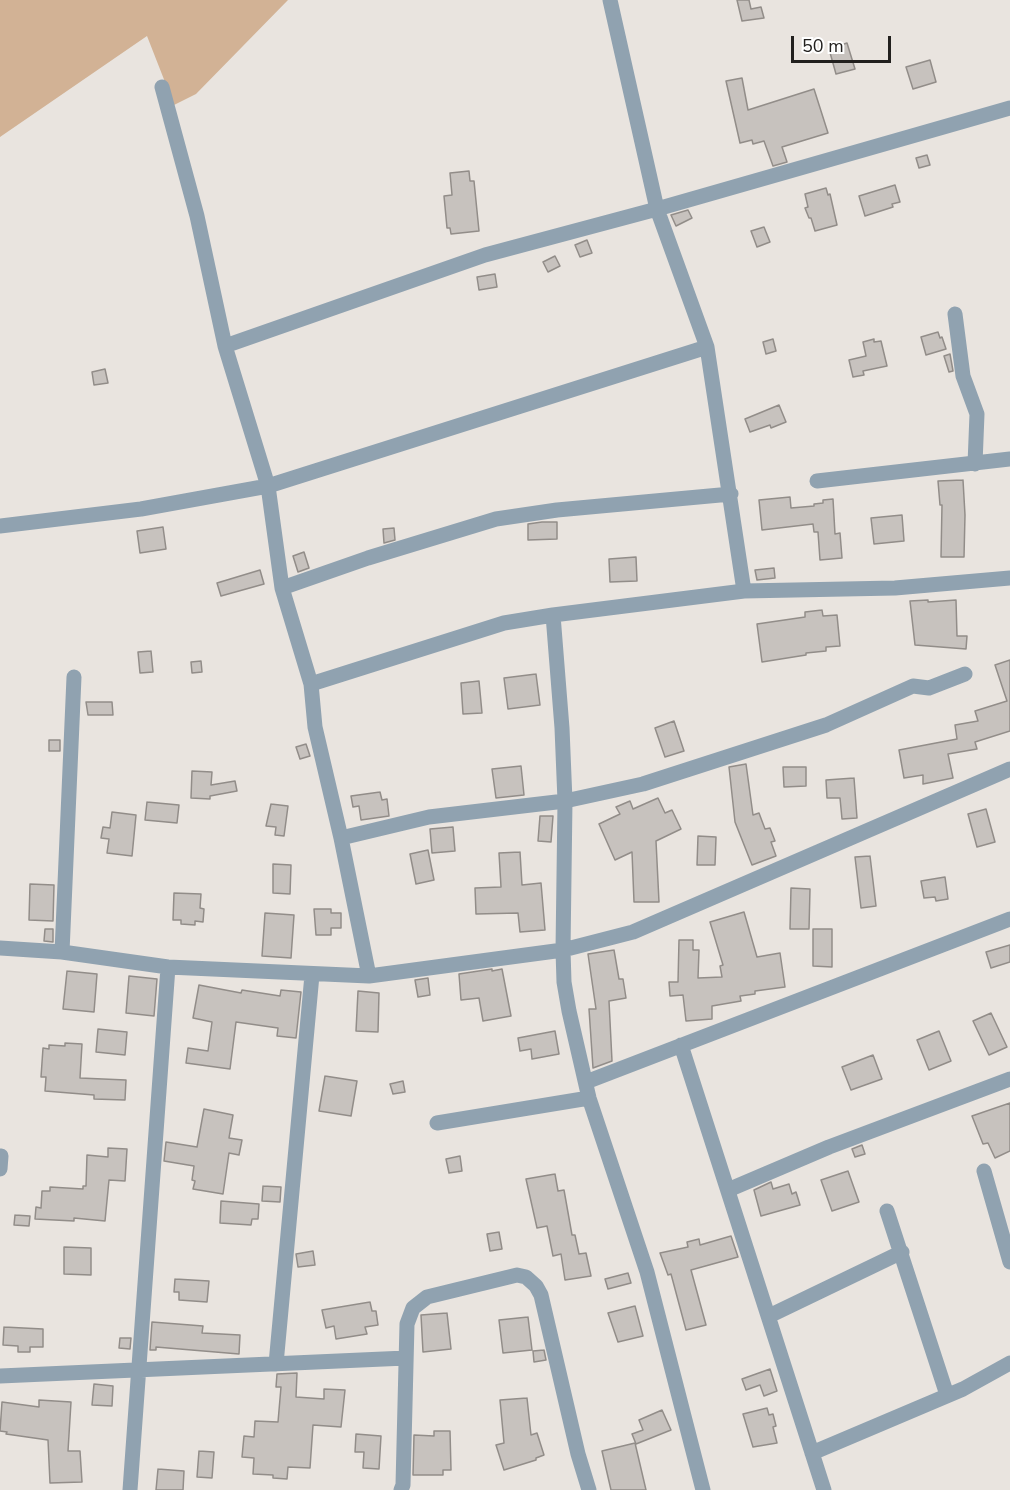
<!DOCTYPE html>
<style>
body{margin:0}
#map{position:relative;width:1010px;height:1490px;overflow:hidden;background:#e9e4df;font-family:"Nunito Sans",sans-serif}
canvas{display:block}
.scale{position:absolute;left:791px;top:36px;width:100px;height:27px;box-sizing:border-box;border:3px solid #22201e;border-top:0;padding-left:8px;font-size:18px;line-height:21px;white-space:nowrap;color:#22201e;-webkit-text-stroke:4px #fff;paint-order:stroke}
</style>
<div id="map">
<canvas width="1010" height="1490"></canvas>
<div class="scale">50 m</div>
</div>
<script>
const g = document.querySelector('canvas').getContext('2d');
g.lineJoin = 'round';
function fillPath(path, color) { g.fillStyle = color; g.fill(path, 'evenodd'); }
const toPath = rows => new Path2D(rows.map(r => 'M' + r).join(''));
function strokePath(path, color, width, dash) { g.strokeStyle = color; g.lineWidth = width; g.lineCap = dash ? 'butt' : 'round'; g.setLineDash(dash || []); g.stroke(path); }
fillPath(toPath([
 [0,0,288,0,196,94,174,105,147,36,0,137]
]), '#d2b295');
const building = toPath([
 [737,0,749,0,751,9,761,7,764,18,742,21,737,0],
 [847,43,855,69,836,74,829,49,847,43],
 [930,60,936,82,913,89,906,67,930,60],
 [742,78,748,110,814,89,828,133,782,147,787,162,773,166,764,141,753,144,752,140,740,143,726,81,742,78],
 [927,155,930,165,919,168,916,158,927,155],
 [469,171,470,181,474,181,479,231,451,234,450,228,447,228,444,196,452,195,450,173,469,171],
 [895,185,900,202,892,204,893,207,865,216,859,196,895,185],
 [826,188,828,195,830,194,837,225,815,231,811,218,809,218,805,208,808,207,805,194,826,188],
 [688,210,692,218,676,226,671,215,688,210],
 [764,227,770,242,757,247,751,231,764,227],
 [587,240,592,253,580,257,575,245,587,240],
 [555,256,560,266,548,272,543,262,555,256],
 [495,274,497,287,479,290,477,277,495,274],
 [938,332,940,338,942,337,946,349,926,355,921,337,938,332],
 [773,339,776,351,766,354,763,342,773,339],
 [874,339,874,342,881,341,887,366,863,371,864,375,853,377,849,360,866,356,863,342,874,339],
 [950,354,953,371,949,372,944,356,950,354],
 [105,369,108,383,94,385,92,372,105,369],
 [779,405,786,422,771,428,770,425,750,432,745,419,779,405],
 [963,480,965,515,964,557,941,557,942,505,940,505,938,481,963,480],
 [790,497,791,508,814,506,814,504,823,503,823,500,833,499,835,534,840,533,842,558,820,560,818,532,814,532,813,524,762,530,759,500,790,497],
 [902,515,904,541,874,544,871,518,902,515],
 [542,522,557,522,557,539,528,540,528,524,542,522],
 [163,527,166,549,140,553,137,531,163,527],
 [394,528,395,540,384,543,383,529,394,528],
 [304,552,309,568,298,572,293,556,304,552],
 [636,557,637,581,610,582,609,559,636,557],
 [774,568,775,578,757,580,755,570,774,568],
 [260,570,264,584,221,596,217,583,260,570],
 [928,600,928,602,956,600,957,636,967,636,966,649,915,645,910,601,928,600],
 [822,610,823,616,837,615,840,646,826,647,826,651,806,653,806,655,762,662,757,624,805,617,805,612,822,610],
 [151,651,153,672,140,673,138,652,151,651],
 [1010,660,1010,731,975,742,977,749,948,754,953,778,923,784,923,775,904,778,899,750,957,739,955,725,978,721,975,711,1007,701,995,665,1010,660],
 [201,661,202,672,192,673,191,662,201,661],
 [536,674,540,705,508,709,504,678,536,674],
 [479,681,482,713,463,714,461,683,479,681],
 [86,702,112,702,113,715,88,715,86,702],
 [674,721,684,751,665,757,655,728,674,721],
 [49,740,60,740,60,751,49,751,49,740],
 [306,744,310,756,300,759,296,747,306,744],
 [746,764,753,815,759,813,765,829,770,828,775,841,771,842,776,856,752,865,735,822,729,767,746,764],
 [521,766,524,795,496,798,492,769,521,766],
 [783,767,806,767,806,786,784,787,783,767],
 [192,771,212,772,211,785,235,781,237,791,210,796,210,799,191,798,192,771],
 [854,778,857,818,842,819,840,798,827,798,826,780,854,778],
 [380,792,382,800,387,799,389,816,361,820,359,806,353,807,351,796,380,792],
 [658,798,665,813,672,810,681,829,656,841,659,902,634,902,632,852,615,860,599,824,620,814,616,807,630,801,633,809,658,798],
 [147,802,179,805,177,823,145,820,147,802],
 [271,804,288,806,284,836,275,835,276,827,266,826,271,804],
 [986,809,995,842,977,847,968,814,986,809],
 [112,812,136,815,132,856,107,853,109,839,101,838,103,827,110,828,112,812],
 [540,816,553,816,551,842,538,841,540,816],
 [453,827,455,851,432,853,430,829,453,827],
 [698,836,716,837,715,865,697,865,698,836],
 [428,850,434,880,416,884,410,854,428,850],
 [520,852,522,885,541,883,545,930,520,932,518,913,476,914,475,888,501,887,499,853,520,852],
 [870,856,876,906,861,908,855,857,870,856],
 [273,864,291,865,290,894,273,893,273,864],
 [945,877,948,899,936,901,935,897,924,898,921,881,945,877],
 [30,884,54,885,53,921,29,920,30,884],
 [791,888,810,889,809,929,790,929,791,888],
 [174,893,201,894,200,908,204,909,203,922,195,921,195,925,181,924,181,920,173,920,174,893],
 [314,909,331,909,331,913,341,913,341,928,331,928,331,935,316,935,314,909],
 [744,912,757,957,780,953,785,987,755,991,755,994,740,996,741,1001,712,1006,712,1019,686,1021,683,995,670,996,669,982,678,982,679,940,693,940,693,950,699,950,698,978,722,977,720,966,723,965,710,922,744,912],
 [265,913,294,915,291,958,262,956,265,913],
 [45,929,53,929,53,942,44,941,45,929],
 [813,929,832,929,832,967,813,966,813,929],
 [1010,945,1010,962,991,968,986,952,1010,945],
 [614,950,619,979,623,979,626,998,609,1001,612,1061,593,1068,589,1009,596,1009,588,954,614,950],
 [492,969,492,971,502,969,511,1016,483,1021,479,998,461,1000,459,974,492,969],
 [67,971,97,974,94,1012,63,1009,67,971],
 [129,976,157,979,154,1016,126,1013,129,976],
 [428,978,430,995,418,997,415,980,428,978],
 [199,985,241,993,242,990,280,996,281,990,301,992,296,1038,277,1036,278,1028,236,1022,230,1069,186,1063,188,1048,208,1051,212,1022,193,1018,199,985],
 [358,991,379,993,378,1032,356,1031,358,991],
 [991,1013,1007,1047,989,1055,973,1021,991,1013],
 [98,1029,127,1032,125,1055,96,1052,98,1029],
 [555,1031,559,1054,532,1059,531,1049,520,1051,518,1038,555,1031],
 [939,1031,951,1061,929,1070,917,1040,939,1031],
 [65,1043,82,1044,80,1078,126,1080,125,1100,94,1099,94,1095,45,1091,46,1077,41,1077,43,1048,49,1049,49,1045,65,1046,65,1043],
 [873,1055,882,1079,851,1090,842,1067,873,1055],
 [325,1076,357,1081,351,1116,319,1111,325,1076],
 [403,1081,405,1092,393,1094,390,1084,403,1081],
 [1010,1103,1010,1151,995,1158,988,1143,983,1144,972,1116,1010,1103],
 [204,1109,233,1115,229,1138,242,1140,239,1155,229,1153,223,1194,193,1189,195,1181,192,1180,194,1166,164,1161,166,1142,197,1147,204,1109],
 [862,1145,865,1154,855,1157,852,1149,862,1145],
 [108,1148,127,1149,125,1181,109,1180,105,1221,74,1218,74,1221,35,1219,36,1207,41,1208,42,1191,50,1191,50,1187,83,1189,83,1186,86,1186,87,1155,108,1157,108,1148],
 [460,1156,462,1171,449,1173,446,1159,460,1156],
 [848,1171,859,1202,832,1211,821,1180,848,1171],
 [555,1174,558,1191,564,1190,572,1235,575,1235,579,1254,586,1253,591,1276,565,1280,561,1254,553,1256,547,1226,537,1228,526,1179,555,1174],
 [771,1182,773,1189,789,1184,792,1194,796,1192,800,1205,761,1216,754,1190,771,1182],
 [263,1186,281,1187,280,1202,262,1201,263,1186],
 [221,1201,259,1204,258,1219,252,1219,251,1225,220,1223,221,1201],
 [15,1215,30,1216,29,1226,14,1225,15,1215],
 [499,1232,502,1249,490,1251,487,1234,499,1232],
 [731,1236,738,1257,691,1270,706,1325,686,1330,671,1274,668,1275,660,1253,688,1247,687,1242,699,1239,700,1245,731,1236],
 [64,1247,91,1248,91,1275,64,1274,64,1247],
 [313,1251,315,1265,298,1267,296,1254,313,1251],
 [628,1273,631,1283,608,1289,605,1279,628,1273],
 [175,1279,209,1281,207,1302,179,1300,179,1292,174,1292,175,1279],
 [370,1302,372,1311,376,1311,378,1325,365,1327,367,1334,336,1339,334,1326,326,1328,322,1310,370,1302],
 [635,1306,643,1336,618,1342,608,1313,635,1306],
 [447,1313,451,1349,423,1352,421,1315,447,1313],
 [528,1317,532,1350,503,1353,499,1320,528,1317],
 [152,1322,203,1326,202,1333,240,1335,239,1354,156,1347,156,1350,150,1350,152,1322],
 [4,1327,43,1329,43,1347,30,1347,30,1352,18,1352,18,1346,3,1345,4,1327],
 [120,1338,131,1338,130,1349,119,1348,120,1338],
 [544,1350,546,1360,534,1362,533,1351,544,1350],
 [770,1369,777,1391,764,1396,760,1385,746,1390,742,1379,770,1369],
 [297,1373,296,1397,324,1399,324,1389,345,1390,341,1427,313,1425,310,1468,288,1467,287,1479,273,1478,273,1475,253,1474,254,1458,242,1457,244,1436,254,1437,255,1421,278,1422,281,1387,276,1387,277,1374,297,1373],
 [94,1384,113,1386,112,1406,92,1405,94,1384],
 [527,1398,531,1435,537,1433,544,1455,536,1458,536,1460,504,1470,496,1445,504,1443,500,1400,527,1398],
 [39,1400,71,1402,68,1451,80,1451,82,1482,50,1483,48,1440,6,1434,7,1432,0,1431,2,1402,39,1407,39,1400],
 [767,1408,769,1415,773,1414,776,1426,773,1427,777,1443,753,1447,743,1414,767,1408],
 [662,1410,671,1430,636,1444,632,1434,643,1430,639,1420,662,1410],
 [434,1431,450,1431,451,1470,443,1470,443,1475,413,1475,414,1435,434,1436,434,1431],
 [356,1434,381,1436,379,1469,363,1468,364,1452,355,1452,356,1434],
 [635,1443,646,1490,611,1490,602,1451,635,1443],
 [199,1451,214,1452,212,1478,197,1477,199,1451],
 [158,1469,184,1471,183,1490,156,1490,158,1469]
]);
fillPath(building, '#c7c2be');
strokePath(building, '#928d89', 1.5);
strokePath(toPath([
 [610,0,657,209,707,347,744,591],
 [162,87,197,216,225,346,268,486,282,588,311,684,315,727,341,838,369,976],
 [955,314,963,376,977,414,975,464],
 [225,346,485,255,657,209,1010,108],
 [817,481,1010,459],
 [0,526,141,509,268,486,707,347],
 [282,588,368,558,496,519,557,510,731,494],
 [553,615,562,728,565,801,563,950,564,982,569,1011,589,1098,647,1272,703,1490],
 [311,684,504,623,553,615,744,591,895,588,1010,578],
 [341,838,429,817,565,801,643,784,826,725,913,686,929,688,965,674],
 [0,948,62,952,168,967,369,976,563,950,633,932,1010,769],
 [62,952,74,677],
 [681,1045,824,1490],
 [586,1082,1010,919],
 [437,1123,589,1098],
 [0,1169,1,1156],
 [984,1171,1010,1262],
 [728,1190,829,1147,1010,1079],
 [887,1211,947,1395],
 [769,1316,902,1252],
 [276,1364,312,975],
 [0,1376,406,1358],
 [812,1453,963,1389,1010,1363],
 [130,1490,168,967],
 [401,1490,403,1485,407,1324,413,1308,427,1297,517,1275,526,1277,536,1286,541,1295,578,1454,589,1490]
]), '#90a2b0', 15);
</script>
